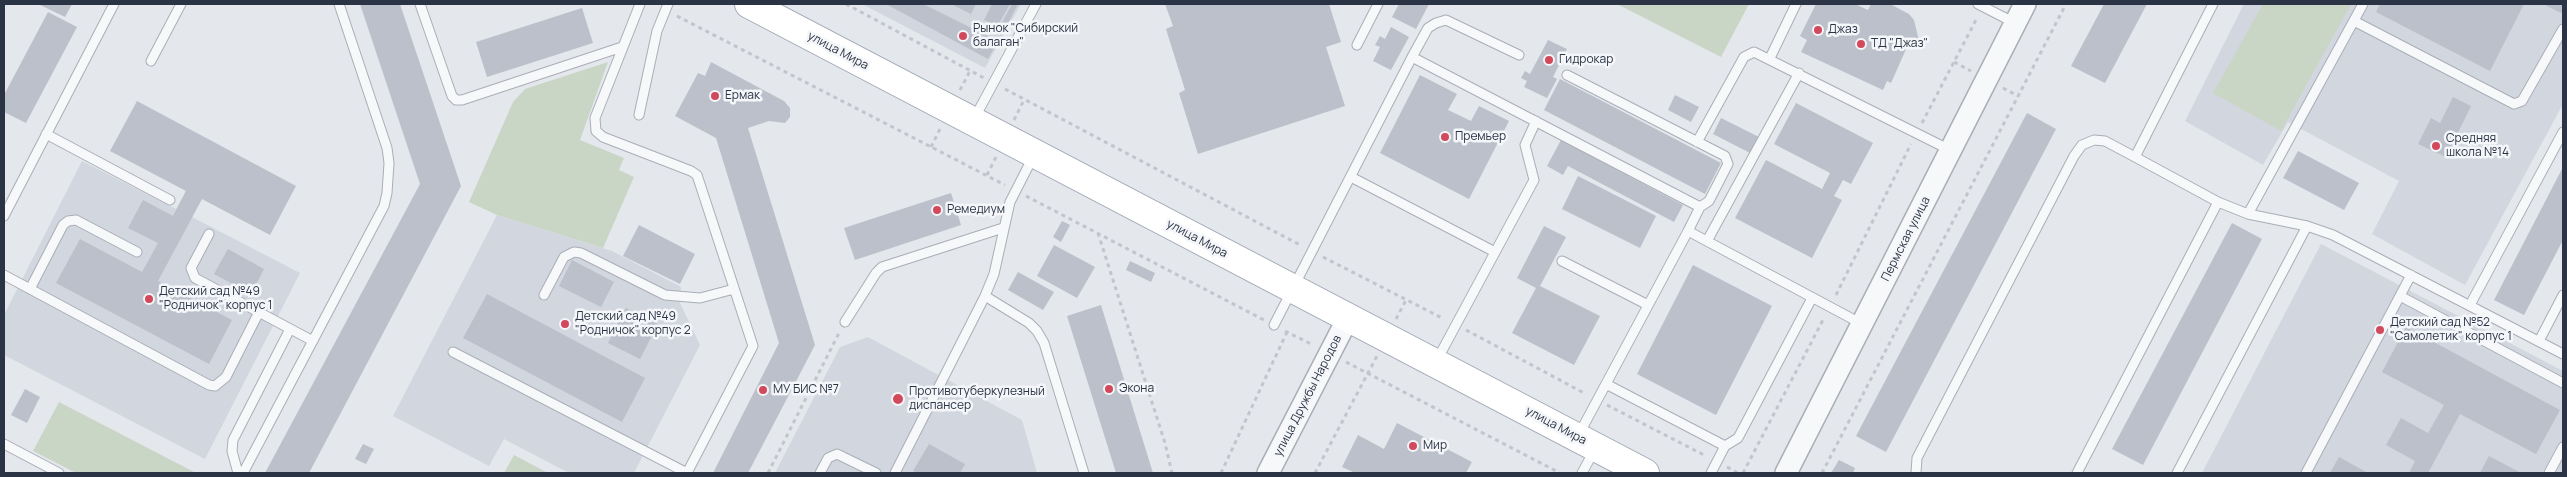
<!DOCTYPE html>
<meta charset="utf-8">
<style>
body{margin:0}
#map{position:relative;width:2567px;height:477px;overflow:hidden;background:#e4e7ec;font-family:Manrope,sans-serif}
canvas{display:block}
.frame{position:absolute;inset:0;border:5px solid #2b3445;pointer-events:none}
</style>
<div id="map">
<canvas width="2567" height="477"></canvas>
<div class="frame"></div>
</div>
<script>
const g = document.querySelector('canvas').getContext('2d');
g.lineJoin = 'round';
function fillPath(path, color) { g.fillStyle = color; g.fill(path, 'evenodd'); }
const toPath = rows => new Path2D(rows.map(r => 'M' + r).join(''));
function strokePath(path, color, width, dash) { g.strokeStyle = color; g.lineWidth = width; g.lineCap = dash ? 'butt' : 'round'; g.setLineDash(dash || []); g.stroke(path); }
function write(font, color, halo, rows, align = 'center') {
  g.font = font + ' Manrope,sans-serif'; g.lineWidth = 5; g.setLineDash([]); g.textBaseline = 'middle'; g.strokeStyle = halo; g.fillStyle = color; for (const [text, x, y, turn = 0] of rows) {
    g.save(); g.translate(x, y); g.rotate((+turn || 0) * Math.PI / 180); g.textAlign = isNaN(turn) ? turn : align; if (halo) g.strokeText(text, 0, 0); g.fillText(text, 0, 0); g.restore();
  }
}
fillPath(toPath([
 [862,4,1021,4,985,68],
 [2244,4,2563,4,2563,104,2465,285,2372,234,2399,181,2288,122,2263,165,2185,121],
 [82,161,176,209,186,191,202,199,192,217,300,273,205,459,4,355,4,315],
 [497,215,612,251,681,287,680,303,700,345,634,473,569,473,504,439,489,466,393,416],
 [2321,244,2563,371,2563,473,2202,473],
 [868,337,1022,420,1037,473,775,473,840,347]
]), '#d2d6de');
fillPath(toPath([
 [1617,4,1749,4,1721,57],
 [2263,4,2351,4,2281,131,2213,93],
 [608,62,580,140,624,158,619,170,634,177,603,248,497,215,469,202,513,102,525,89],
 [59,402,196,473,76,473,33,451],
 [514,455,548,473,504,473]
]), '#c9d6c5');
fillPath(toPath([
 [38,4,72,4,65,17],
 [360,4,400,4,461,186,309,473,265,473,420,184],
 [886,4,923,4,998,41,988,59],
 [951,4,976,4,971,14],
 [992,4,1010,4,997,27,984,20],
 [1012,4,1018,4,1004,31,999,28],
 [1165,4,1329,4,1341,42,1326,47,1345,106,1198,154,1179,93,1185,90,1166,29,1173,26],
 [1399,4,1429,4,1416,29,1392,17],
 [1816,4,1855,4,1868,10,1871,4,1890,4,1909,14,1914,20,1918,37,1916,48,1907,47,1891,83,1887,81,1883,90,1801,52,1807,40,1800,36],
 [2104,4,2147,4,2105,83,2071,66],
 [2380,4,2524,4,2490,71,2376,12],
 [2543,4,2563,4,2563,9,2561,13],
 [582,8,593,43,487,77,476,42],
 [48,12,77,27,26,123,4,112,4,95],
 [1391,27,1409,37,1391,70,1373,61,1380,47,1375,45,1380,36,1385,39],
 [1548,40,1567,49,1553,77,1557,79,1547,98,1524,87,1527,81,1521,78,1525,71,1530,74],
 [711,62,784,101,790,108,790,117,785,123,769,121,748,128,815,345,748,473,713,473,779,343,716,138,675,116,698,73,705,76],
 [1420,75,1457,94,1448,110,1471,121,1479,106,1509,121,1469,199,1380,153],
 [1560,79,1721,163,1705,194,1544,110],
 [1675,95,1699,107,1691,122,1668,110],
 [2453,97,2471,106,2446,157,2418,144,2431,118,2440,123],
 [137,101,296,186,270,235,202,199,158,281,232,320,209,364,56,283,80,239,142,272,158,243,128,228,143,200,173,216,186,191,110,151],
 [1796,103,1873,143,1851,184,1843,180,1834,196,1842,200,1812,258,1735,218,1766,160,1822,189,1830,173,1774,144],
 [2027,113,2056,129,1886,452,1856,436],
 [1721,118,1759,137,1750,153,1713,134],
 [1561,140,1683,205,1674,222,1568,166,1563,175,1547,166],
 [2298,151,2359,183,2344,210,2283,178],
 [2563,167,2563,240,2524,315,2494,300],
 [1578,176,1656,216,1640,248,1562,209],
 [951,193,961,225,855,260,844,228],
 [1062,221,1070,225,1061,242,1053,237],
 [2232,223,2262,239,2143,465,2112,449],
 [639,225,695,254,680,284,623,256],
 [1544,226,1566,237,1540,286,1600,316,1574,365,1512,333,1536,288,1517,278],
 [1054,245,1095,267,1077,298,1037,276],
 [228,249,264,269,251,294,214,274],
 [572,260,614,282,601,307,559,286],
 [1130,261,1155,273,1151,282,1126,270],
 [1693,265,1772,306,1716,415,1637,374],
 [1018,272,1054,292,1043,310,1008,290],
 [487,294,645,378,622,422,463,338],
 [1101,305,1153,473,1116,473,1067,316],
 [626,308,658,324,640,359,608,343],
 [2406,327,2560,410,2536,454,2460,414,2428,473,2409,473,2415,461,2386,445,2401,418,2428,433,2444,405,2382,372],
 [25,389,40,397,27,423,11,415],
 [1397,423,1472,462,1466,473,1355,473,1342,467,1358,435,1384,449],
 [363,444,374,449,366,464,355,459],
 [929,444,965,464,960,473,918,473,913,471],
 [2489,456,2521,473,2480,473],
 [2339,457,2368,473,2330,473],
 [1839,460,1855,468,1853,473,1831,473]
]), '#bbc0ca');
const service = toPath([
 [420,4,452,96,456,100,462,100,622,47],
 [640,4,595,118,596,131,603,137,691,171,697,175,753,346,687,473],
 [1978,4,2015,23],
 [2354,21,2514,104,2522,101,2563,29],
 [1357,45,1378,4],
 [1412,57,1428,28,1436,23,1446,20,1519,55],
 [1770,58,1796,4],
 [151,61,181,4],
 [1567,75,1725,156,1728,164,1709,201,1700,207,1688,231,1862,324],
 [639,115,657,31,668,4],
 [974,119,1036,4],
 [46,134,170,200],
 [1697,142,1744,57,1754,52,1950,150],
 [1033,157,1010,202,994,274,985,296,1029,323,1037,331,1044,343,1084,473],
 [1351,177,1495,252],
 [2218,202,2248,214,2307,226,2333,235,2563,354],
 [2248,214,2363,4],
 [4,216,114,4],
 [209,234,191,268,195,278,313,341],
 [1707,241,1799,73],
 [1562,261,1648,305],
 [4,275,209,385,215,386,226,377,259,312],
 [30,289,63,225,68,221,76,220,137,252],
 [544,295,564,257,574,252,581,253,665,295,700,298,734,289],
 [2400,296,2563,383],
 [2470,305,2563,132],
 [845,322,876,273,882,267,1003,228],
 [1274,325,1412,57,1700,207],
 [2539,341,2563,295],
 [453,352,687,473],
 [1437,360,1534,180,1525,145,1536,121],
 [1606,384,1725,446,1738,438,1812,298],
 [1578,436,1688,231],
 [4,444,59,473],
 [238,473,232,451,233,440,290,329],
 [243,473,384,206,387,193,389,163,387,148,339,4],
 [820,473,828,458,837,454,876,473],
 [895,473,985,296],
 [1582,473,1595,449],
 [1711,473,1725,446],
 [1916,473,1917,458,2074,156,2082,145,2094,140,2105,141,2135,157],
 [2077,473,2218,202,2135,157,2213,4],
 [2177,473,2307,226],
 [2306,473,2411,275],
 [2549,473,2563,447]
]);
const tertiary = toPath([
 [1268,473,1348,318],
 [1786,473,2025,4]
]);
const primary = toPath([
 [749,4,1645,473]
]);
strokePath(service, '#a9aeb7', 11);
strokePath(tertiary, '#a9aeb7', 24);
strokePath(primary, '#a3abb8', 30);
strokePath(toPath([
 [846,4,984,78],
 [677,16,1005,185],
 [1954,62,1971,71],
 [2003,88,2018,96],
 [1005,89,1302,246],
 [960,90,970,71],
 [1014,120,1024,100],
 [1922,123,1977,18],
 [931,147,940,129],
 [987,175,996,157],
 [1026,196,1264,320],
 [1098,233,1165,443,1172,473],
 [1323,257,1444,319],
 [1836,295,1911,144],
 [1396,319,1406,300],
 [1466,330,1586,394],
 [1285,331,1313,345],
 [1346,362,1560,473],
 [1607,405,1706,456],
 [1727,467,1738,473],
 [768,473,839,333],
 [1221,473,1287,332],
 [1315,473,1377,356],
 [1743,473,1824,318],
 [1822,473,2066,4]
]), '#c2c5cb', 3, [4, 4]);
strokePath(service, '#f7f8fa', 9);
strokePath(tertiary, '#f7f8fa', 21);
strokePath(primary, '#fff', 28);
for (const [x, y, r, color] of [
 [1818,30,5,"#d1495b"],
 [963,36,5,"#d1495b"],
 [1861,44,5,"#d1495b"],
 [1549,60,5,"#d1495b"],
 [715,96,5,"#d1495b"],
 [1445,137,5,"#d1495b"],
 [2436,146,5,"#d1495b"],
 [937,210,5,"#d1495b"],
 [149,299,5,"#d1495b"],
 [565,324,5,"#d1495b"],
 [2380,330,5,"#d1495b"],
 [1109,389,5,"#d1495b"],
 [763,390,5,"#d1495b"],
 [898,399,6,"#d1495b"],
 [1413,446,5,"#d1495b"]
]) { const dot = new Path2D(); dot.arc(x, y, r, 0, 2 * Math.PI); g.fillStyle = color; g.fill(dot); strokePath(dot, '#f4f6f9', 2); }
write('12px', '#2b3445', '#f4f6f9', [
 ["Рынок \"Сибирский",973,29],
 ["балаган\"",973,43],
 ["Джаз",1828,30],
 ["ТД \"Джаз\"",1871,44],
 ["Гидрокар",1559,60],
 ["Ермак",725,96],
 ["Премьер",1455,137],
 ["Средняя",2446,139],
 ["школа №14",2446,153],
 ["Ремедиум",947,210],
 ["Детский сад №49",159,292],
 ["\"Родничок\" корпус 1",159,306],
 ["Детский сад №49",575,317],
 ["\"Родничок\" корпус 2",575,331],
 ["Детский сад №52",2390,323],
 ["\"Самолетик\" корпус 1",2390,337],
 ["Экона",1119,389],
 ["МУ БИС №7",773,390],
 ["Противотуберкулезный",909,392],
 ["диспансер",909,406],
 ["Мир",1423,446]
], 'left');
write('12px', '#2b3445', '#f4f6f9', [
 ["улица Мира",838,51,28],
 ["улица Мира",1197,239,28],
 ["Пермская улица",1906,239,-63],
 ["улица Дружбы Народов",1308,396,-63],
 ["улица Мира",1556,426,28]
]);
</script>
